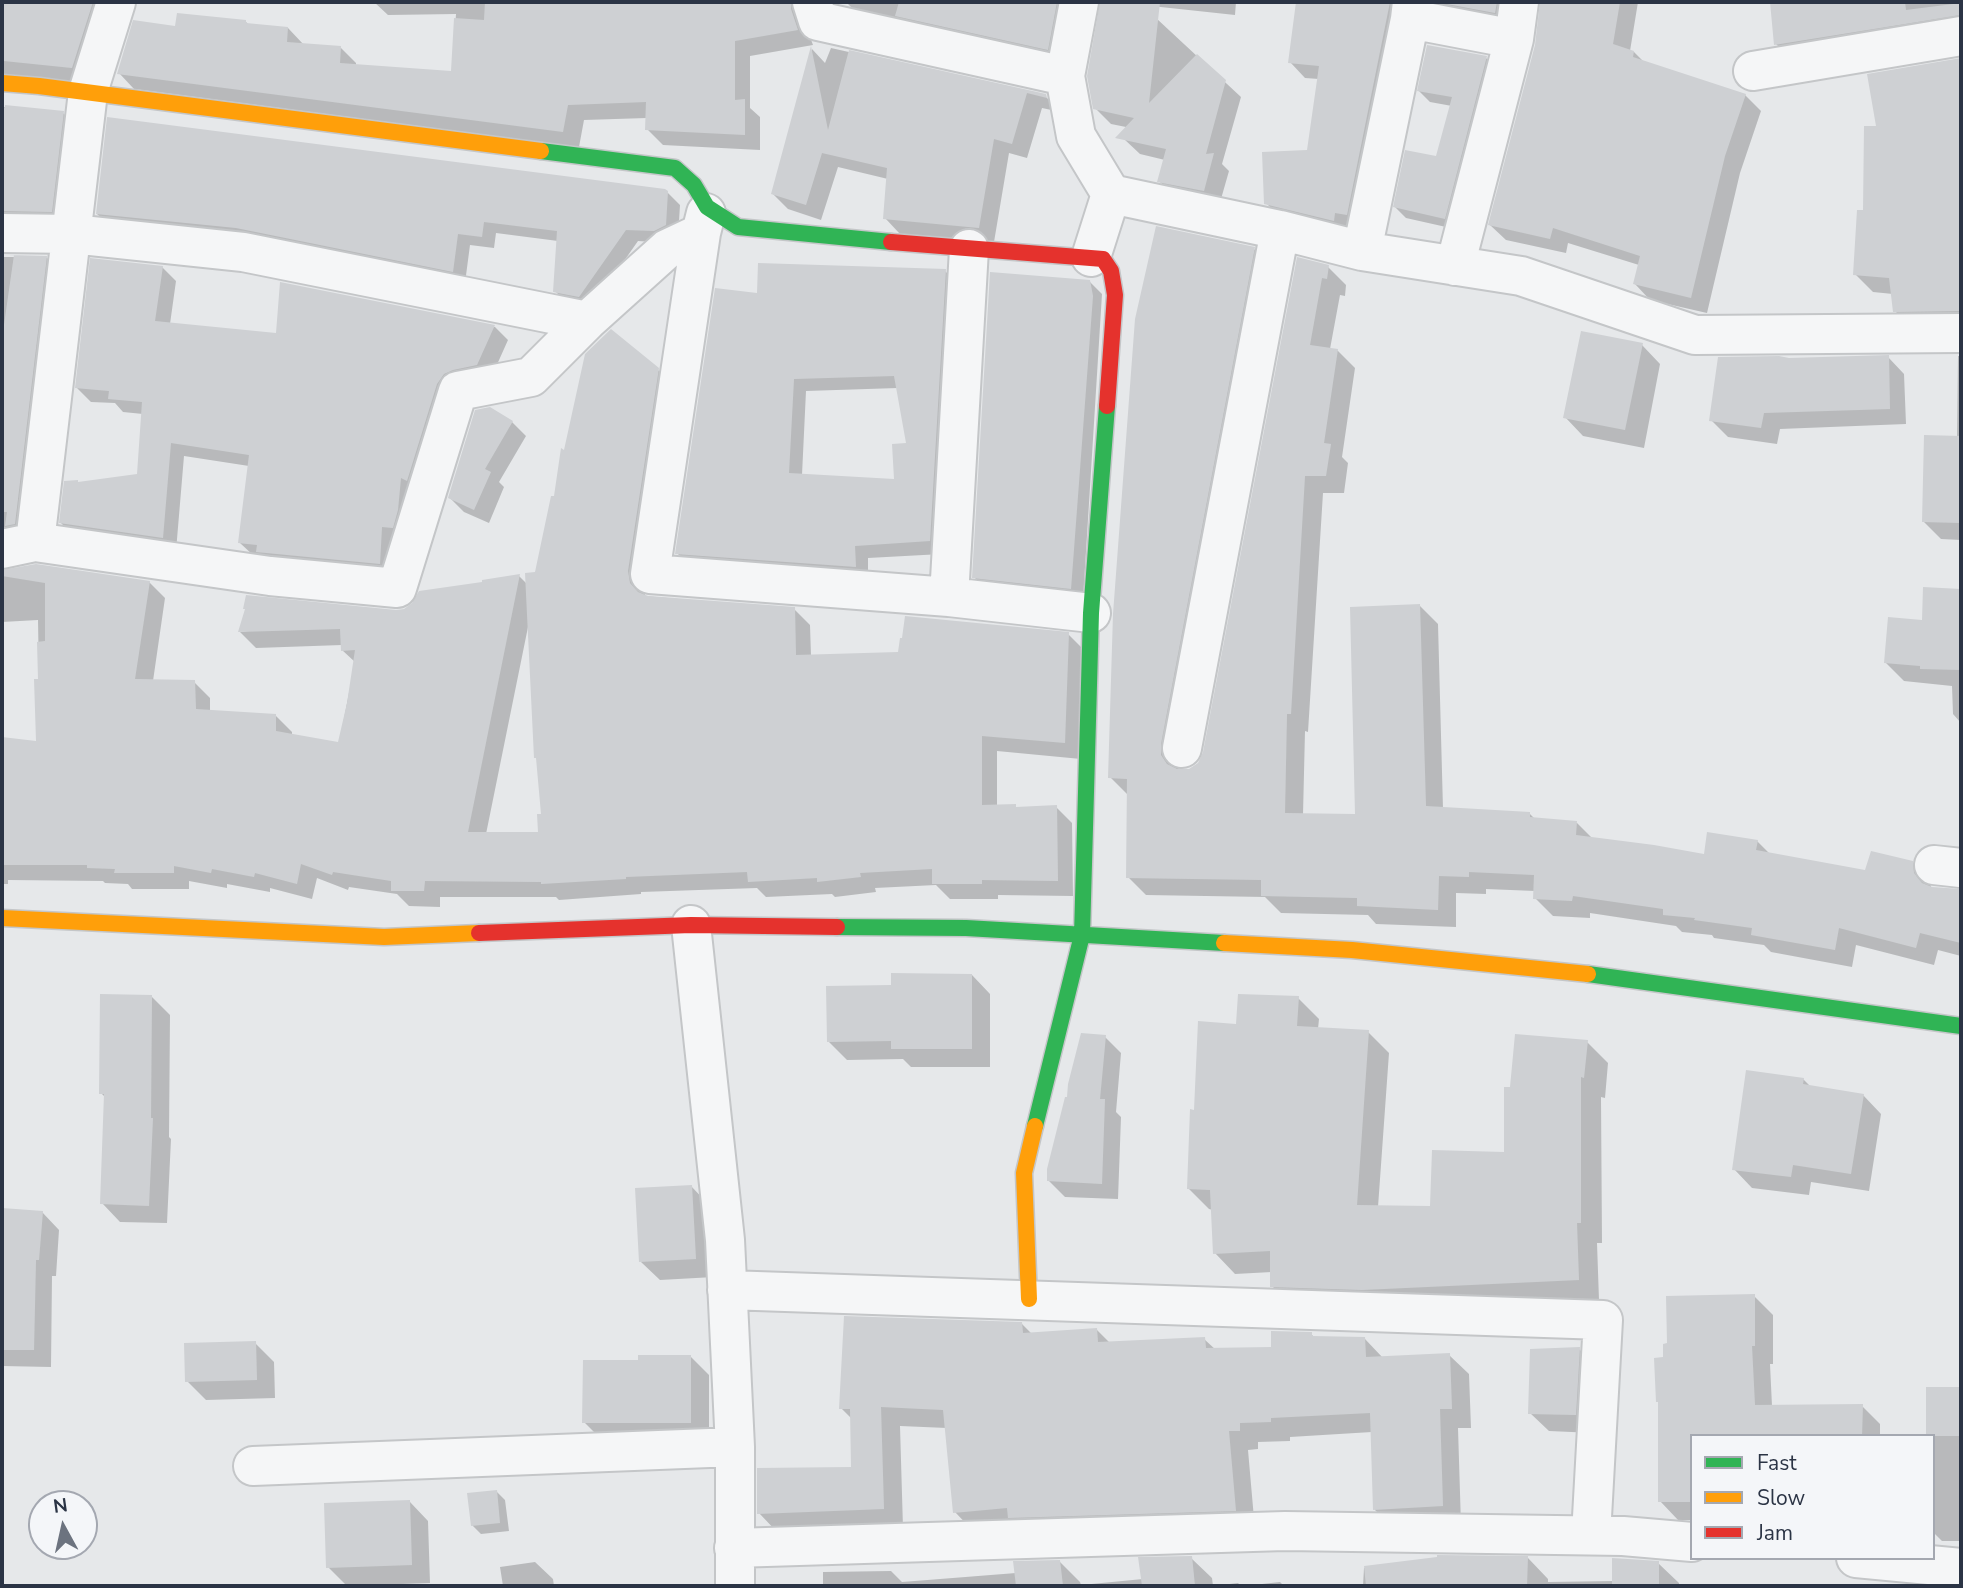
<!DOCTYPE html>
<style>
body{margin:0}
#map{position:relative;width:1963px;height:1588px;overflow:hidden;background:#e6e8ea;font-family:"Nunito Sans",sans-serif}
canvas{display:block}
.frame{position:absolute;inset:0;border:4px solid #2b3445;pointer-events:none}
.legend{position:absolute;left:1690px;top:1434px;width:245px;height:126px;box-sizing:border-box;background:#f4f6f9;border:2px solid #a4a8b1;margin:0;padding:9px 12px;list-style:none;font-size:21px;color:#2b3445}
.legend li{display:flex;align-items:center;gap:14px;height:35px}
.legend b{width:35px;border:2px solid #a4a8b1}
.north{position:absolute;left:28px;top:1490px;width:70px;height:70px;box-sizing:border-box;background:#f4f6f9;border:2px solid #a4a8b1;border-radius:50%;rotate:352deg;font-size:19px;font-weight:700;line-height:28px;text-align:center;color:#2b3445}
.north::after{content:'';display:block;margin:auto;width:24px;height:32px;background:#6c737f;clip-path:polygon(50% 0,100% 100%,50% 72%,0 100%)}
</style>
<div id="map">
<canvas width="1963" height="1588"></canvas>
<div class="frame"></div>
<ul class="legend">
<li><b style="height:9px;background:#30b455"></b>Fast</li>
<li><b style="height:9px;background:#ff9f0a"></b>Slow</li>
<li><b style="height:9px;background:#e5322d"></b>Jam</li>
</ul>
<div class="north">N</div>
</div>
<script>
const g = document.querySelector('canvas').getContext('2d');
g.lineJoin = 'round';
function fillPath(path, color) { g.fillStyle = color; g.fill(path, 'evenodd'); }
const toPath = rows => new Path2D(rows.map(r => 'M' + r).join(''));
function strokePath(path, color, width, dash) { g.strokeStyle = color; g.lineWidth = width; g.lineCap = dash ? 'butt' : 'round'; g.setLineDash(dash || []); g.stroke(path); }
fillPath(toPath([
 [2,2,116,2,88,83,2,85],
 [374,2,814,2,806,26,813,45,750,56,750,108,760,117,760,150,663,145,647,129,647,118,584,120,579,147,134,89,119,73,177,28,246,22,249,25,288,28,304,45,340,47,356,63,356,66,452,73,456,14,388,15],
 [849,2,1081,2,1063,64,864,20,848,4],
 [1102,2,1236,2,1235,15,1142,5,1241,97,1222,164,1229,171,1219,206,1175,197,1159,181,1165,160,1140,154,1124,139,1126,127,1111,124,1095,108],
 [1297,2,1414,2,1362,230,1282,219,1266,203,1309,152,1319,79,1305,78,1290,62],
 [1436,2,1521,2,1511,28,1451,16],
 [1542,2,1638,2,1630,51,1634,52,1644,62,1745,95,1761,111,1740,173,1707,313,1650,300,1635,284,1639,265,1568,243,1566,253,1506,240,1490,225,1537,45],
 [1772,2,1961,2,1961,34,1794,62,1776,44],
 [831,48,1045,96,1061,112,1042,108,1027,158,1009,153,994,242,900,234,885,218,888,179,838,167,821,220,788,209,773,194,812,49,825,63],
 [1486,58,1497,69,1455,229,1406,218,1395,207,1438,158,1452,106,1430,102,1419,91],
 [1961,60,1961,329,1913,329,1895,311,1893,294,1873,292,1855,274,1878,128,1869,75],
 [2,107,63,113,79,129,67,227,2,235],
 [665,190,680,205,678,237,667,243,638,241,591,308,567,303,555,291,558,241,496,233,494,248,470,245,465,283,110,226,97,214],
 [1254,249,1272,267,1178,763,1179,771,1190,770,1200,763,1205,753,1299,259,1328,267,1346,285,1345,296,1340,295,1330,349,1337,350,1355,368,1342,457,1348,463,1344,493,1323,493,1308,732,1305,731,1303,815,1357,816,1420,606,1438,624,1443,809,1529,813,1535,819,1577,823,1593,839,1705,856,1757,841,1771,855,1867,872,1912,863,1930,881,1931,888,1961,891,1961,956,1938,950,1934,965,1856,945,1852,967,1771,952,1764,945,1714,938,1712,935,1682,932,1676,926,1590,913,1590,918,1553,916,1535,898,1535,891,1486,889,1486,894,1456,893,1456,927,1376,924,1368,915,1281,913,1265,897,1146,895,1128,877,1129,796,1110,777],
 [2,257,46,257,62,273,31,539,2,551],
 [162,267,176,281,170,324,277,335,281,284,495,327,508,340,491,378,467,383,394,577,254,556,240,543,249,466,184,456,176,551,75,537,61,523,79,483,138,475,143,414,123,412,115,403,91,402,77,388],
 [945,271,958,284,942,554,868,558,868,579,690,566,677,553,758,295],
 [898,388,908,444,896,481,802,475,806,391],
 [1090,282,1102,294,1083,600,986,589,974,577],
 [1642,345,1660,364,1644,448,1583,436,1565,417],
 [1958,356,1961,356,1961,540,1941,539,1923,521,1957,438],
 [1888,357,1904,374,1906,424,1780,429,1777,444,1728,437,1711,420,1788,360],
 [657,369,674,386,644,588,645,596,794,609,810,625,811,656,900,653,1068,634,1084,650,1081,759,997,751,997,806,1015,806,1018,809,1056,807,1072,823,1073,896,998,895,998,899,950,899,936,885,875,888,876,892,835,897,832,894,766,897,757,888,641,892,641,894,559,900,556,897,440,897,440,907,409,906,397,894,349,887,348,890,317,878,312,899,270,888,270,892,227,884,227,888,189,881,189,889,132,889,128,884,105,883,103,881,8,880,8,884,2,884,2,739,38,743,39,680,38,620,2,622,2,572,149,582,165,598,153,681,194,682,210,698,210,712,276,716,292,732,292,735,339,744,355,662,342,650,342,645,256,648,240,632,396,612,519,576,527,584,537,573,555,498],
 [528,627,543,815,540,834,486,834],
 [512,422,526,436,499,482,504,487,489,523,464,512,450,498],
 [1925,589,1961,590,1961,723,1953,714,1952,686,1904,681,1886,663,1924,622],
 [972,975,990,994,990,1067,911,1067,903,1059,847,1060,828,1041,893,986],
 [152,997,170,1015,169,1137,171,1139,167,1223,120,1222,102,1203,106,1098,101,1093],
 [1298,998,1319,1019,1318,1029,1368,1032,1389,1053,1378,1207,1432,1208,1506,1154,1512,1089,1587,1042,1608,1063,1605,1098,1601,1097,1602,1243,1597,1243,1599,1300,1383,1310,1293,1307,1272,1286,1272,1272,1235,1274,1215,1253,1213,1210,1209,1209,1189,1189,1195,1111,1238,1025],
 [1105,1037,1121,1053,1116,1112,1121,1117,1118,1199,1065,1197,1049,1181],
 [1803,1079,1811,1087,1863,1095,1881,1114,1869,1191,1811,1182,1809,1195,1752,1188,1734,1169],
 [691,1186,709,1205,714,1277,660,1280,641,1262],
 [2,1209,42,1212,59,1230,56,1276,52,1276,51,1367,2,1366],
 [1754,1296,1773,1315,1773,1364,1770,1364,1772,1406,1862,1406,1880,1424,1880,1436,1692,1436,1692,1520,1678,1520,1660,1501,1665,1359],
 [1022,1324,1032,1334,1097,1330,1110,1343,1204,1339,1216,1350,1273,1348,1311,1334,1315,1338,1365,1339,1383,1358,1449,1355,1469,1374,1471,1428,1458,1428,1461,1525,1394,1529,1375,1510,1372,1432,1290,1437,1290,1441,1258,1442,1258,1449,1248,1450,1255,1530,974,1532,955,1512,947,1428,900,1426,903,1528,778,1533,759,1513,853,1468,852,1419,841,1408],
 [255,1343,274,1362,275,1398,206,1400,187,1381],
 [1579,1349,1597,1368,1594,1433,1549,1431,1530,1413],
 [691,1357,709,1375,709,1441,603,1441,584,1422,640,1362],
 [1928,1389,1961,1389,1961,1541,1942,1541,1933,1532,1933,1436],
 [496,1491,505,1500,509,1531,481,1534,472,1525],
 [410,1502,428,1521,430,1583,347,1586,328,1567],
 [1191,1558,1212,1578,1213,1586,1238,1583,1241,1586,823,1586,823,1572,891,1571,902,1582,1016,1573,1060,1562,1080,1582,1081,1585,1143,1579],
 [1439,1558,1528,1558,1548,1579,1548,1582,1614,1581,1658,1563,1679,1583,1679,1586,1363,1586,1364,1568],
 [535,1562,553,1579,554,1586,503,1586,500,1567],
 [1280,1582,1284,1586,1244,1586]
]), '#0003');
fillPath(toPath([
 [2,2,93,2,72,68,4,61],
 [485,2,791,2,791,9,798,30,735,41,735,100,745,99,745,135,645,130,646,102,568,105,563,132,117,74,133,20,175,26,177,13,246,20,246,23,288,27,287,42,341,46,340,63,451,71,454,18,484,20],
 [899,2,1057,2,1048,50,895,16],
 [1100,2,1160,2,1149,103,1197,54,1226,80,1206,154,1214,153,1204,191,1157,182,1166,149,1115,138,1134,118,1093,109,1087,76],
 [1296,2,1390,2,1347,215,1335,213,1334,221,1264,204,1262,152,1307,150,1319,66,1288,63],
 [1436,2,1497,2,1495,13],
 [1540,2,1620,2,1613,44,1634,51,1633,57,1746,94,1725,156,1691,298,1633,284,1640,256,1553,228,1550,239,1488,225,1535,45],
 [1770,2,1905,2,1906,10,1961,3,1961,15,1774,45],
 [1427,45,1487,56,1445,219,1393,207,1405,150,1436,156,1452,97,1417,91],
 [811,46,828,130,849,50,1046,94,1047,98,1027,93,1012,144,994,139,979,228,883,219,887,168,822,153,806,205,771,194],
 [1961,58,1961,311,1893,312,1889,278,1853,275,1857,210,1863,210,1864,126,1876,126,1867,74],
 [5,105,64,111,52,212,2,211,2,108,5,108],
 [107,117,665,189,668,191,666,225,654,231,626,230,579,297,553,292,557,231,484,222,482,237,458,234,453,272,236,228,96,214],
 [1156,226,1255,247,1161,744,1161,755,1167,764,1177,769,1189,769,1198,763,1203,752,1297,257,1329,265,1327,279,1322,278,1310,345,1338,349,1324,443,1331,444,1326,476,1305,476,1291,714,1287,714,1285,813,1355,814,1350,607,1420,604,1426,806,1530,812,1530,817,1577,821,1576,835,1654,845,1704,854,1707,832,1758,840,1756,850,1865,870,1871,851,1913,861,1914,873,1922,883,1932,887,1961,889,1961,943,1920,933,1916,948,1839,928,1835,950,1751,935,1752,928,1694,920,1695,918,1663,915,1663,909,1573,896,1572,901,1533,899,1534,875,1469,872,1469,877,1439,876,1438,910,1357,906,1357,898,1261,896,1261,880,1126,878,1127,779,1108,778,1113,614,1135,319],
 [9,255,47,256,15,524,5,526,7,512,2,512,2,339,14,255],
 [90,258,163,266,155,321,276,333,280,282,495,325,477,365,453,370,444,374,437,384,407,481,401,478,398,510,393,528,382,527,380,564,256,552,257,545,238,543,249,455,171,443,163,538,59,523,64,481,78,480,78,482,137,474,142,402,108,399,109,391,75,388],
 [758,263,946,269,930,541,855,546,856,567,675,554,715,288,757,293],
 [894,376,906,443,892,444,894,479,789,473,794,379],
 [990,272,1090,280,1093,296,1071,589,972,578],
 [611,329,659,368,628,571,630,583,638,592,648,596,795,607,796,655,898,652,900,638,902,638,905,616,1069,632,1065,743,982,736,982,805,1016,804,1016,807,1057,805,1058,881,982,880,982,884,932,884,932,869,860,873,861,877,817,882,817,878,748,882,747,872,626,877,626,879,541,884,541,882,425,881,424,891,391,891,391,881,333,872,332,875,301,864,297,884,255,873,254,877,212,869,211,873,174,866,174,873,114,873,115,869,87,868,87,865,2,865,2,737,36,741,34,679,38,679,37,642,45,641,45,583,2,576,2,570,36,564,150,581,135,679,195,680,196,709,276,714,276,731,338,742,347,703,355,650,341,651,340,629,238,632,245,609,243,609,246,595,396,610,404,609,412,603,419,591,482,582,482,580,520,574,468,832,538,832,537,814,541,814,536,758,534,758,525,573,535,572,551,496,554,496,561,448,564,450,585,354],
 [1581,331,1643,343,1625,430,1563,418],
 [1889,355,1890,409,1764,413,1761,428,1709,421,1718,357,1779,356,1789,358],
 [490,407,513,421,485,469,491,472,474,510,448,498,475,410],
 [1924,435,1961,436,1961,523,1922,522],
 [1923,587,1961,589,1961,670,1920,669,1920,666,1884,663,1888,617,1922,620],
 [891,973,972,974,972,1049,891,1049,891,1041,827,1042,826,986,891,985],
 [100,994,152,995,151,1118,153,1118,149,1206,100,1204,104,1094,99,1094],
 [1238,994,1299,996,1297,1026,1369,1030,1357,1205,1430,1206,1432,1150,1504,1152,1504,1087,1510,1087,1515,1034,1588,1040,1584,1078,1581,1077,1581,1223,1577,1223,1579,1280,1362,1290,1270,1287,1270,1251,1213,1254,1210,1190,1187,1189,1190,1109,1194,1110,1198,1021,1236,1024],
 [1081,1033,1106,1035,1100,1099,1105,1099,1102,1184,1047,1181,1047,1169,1065,1097,1067,1097,1068,1084],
 [1746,1070,1804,1078,1803,1084,1864,1094,1851,1174,1793,1165,1791,1177,1732,1170],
 [692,1185,696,1259,639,1262,635,1188],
 [2,1208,43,1211,39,1260,36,1260,34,1350,2,1350],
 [1755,1294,1755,1346,1752,1346,1755,1405,1863,1404,1862,1436,1692,1436,1692,1502,1658,1502,1658,1402,1656,1402,1654,1358,1663,1357,1663,1344,1667,1343,1666,1296],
 [844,1316,1022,1322,1023,1333,1097,1328,1098,1342,1205,1337,1206,1348,1271,1347,1271,1331,1312,1332,1312,1336,1365,1337,1366,1357,1450,1353,1452,1409,1440,1409,1443,1506,1373,1510,1370,1413,1271,1418,1271,1422,1240,1423,1240,1431,1229,1431,1236,1511,1008,1518,1007,1508,953,1513,943,1410,881,1407,884,1509,757,1514,757,1468,851,1467,850,1409,839,1409],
 [256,1341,257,1380,185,1382,184,1343],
 [1580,1347,1576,1415,1528,1414,1530,1349],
 [638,1355,691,1355,691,1423,582,1423,583,1360,638,1360],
 [1926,1387,1961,1387,1961,1436,1926,1436],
 [497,1490,500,1523,471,1526,467,1493],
 [410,1500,412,1565,326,1568,324,1503],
 [1437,1555,1528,1556,1527,1586,1366,1586,1364,1566,1437,1557],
 [1192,1556,1195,1586,1142,1586,1138,1557],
 [1612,1558,1659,1561,1659,1586,1612,1586],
 [1060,1560,1063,1586,1016,1586,1013,1561]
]), '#ced0d3');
const street = toPath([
 [812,2,818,21,1065,76,1076,136,1111,194],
 [1410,19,1514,39],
 [1753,71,1961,36],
 [1065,76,1079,2],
 [706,213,701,233,650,574,949,597,1091,613],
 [2,233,72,234,243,252,587,321],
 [1362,251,1410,19,1412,2],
 [1091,257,1111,194,1280,230,1362,251,1521,276,1695,335,1961,333],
 [1455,266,1514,39,1519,2],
 [35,542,88,92,116,2],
 [2,549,35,542,270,576,397,588,458,391,531,377,587,321,667,249,701,233],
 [949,597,969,249],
 [1182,748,1280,230],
 [1934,865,1961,868],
 [691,925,725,1240,735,1447,735,1586],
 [727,1290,1603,1320,1591,1535],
 [253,1466,735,1447],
 [734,1548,1285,1531,1623,1536,1692,1542],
 [1856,1558,1961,1568]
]);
const fast = toPath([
 [541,151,675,168,694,185,707,207,738,227,891,242],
 [837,927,966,928,1224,943],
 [1588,974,1961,1026],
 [1035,1126,1082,935,1091,613,1107,406]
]);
const slow = toPath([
 [2,83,39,86,541,151],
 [2,918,384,937,479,933],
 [1224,943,1352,950,1588,974],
 [1029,1299,1024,1173,1035,1126]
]);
const jam = toPath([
 [891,242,1103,259,1111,271,1115,295,1107,406],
 [479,933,691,925,837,927]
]);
strokePath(street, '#c4c6c8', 42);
strokePath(fast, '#c4c6c8', 19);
strokePath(slow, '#c4c6c8', 19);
strokePath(jam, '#c4c6c8', 19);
strokePath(street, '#f5f6f7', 38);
strokePath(fast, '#30b455', 16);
strokePath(slow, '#ff9f0a', 16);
strokePath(jam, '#e5322d', 16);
</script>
